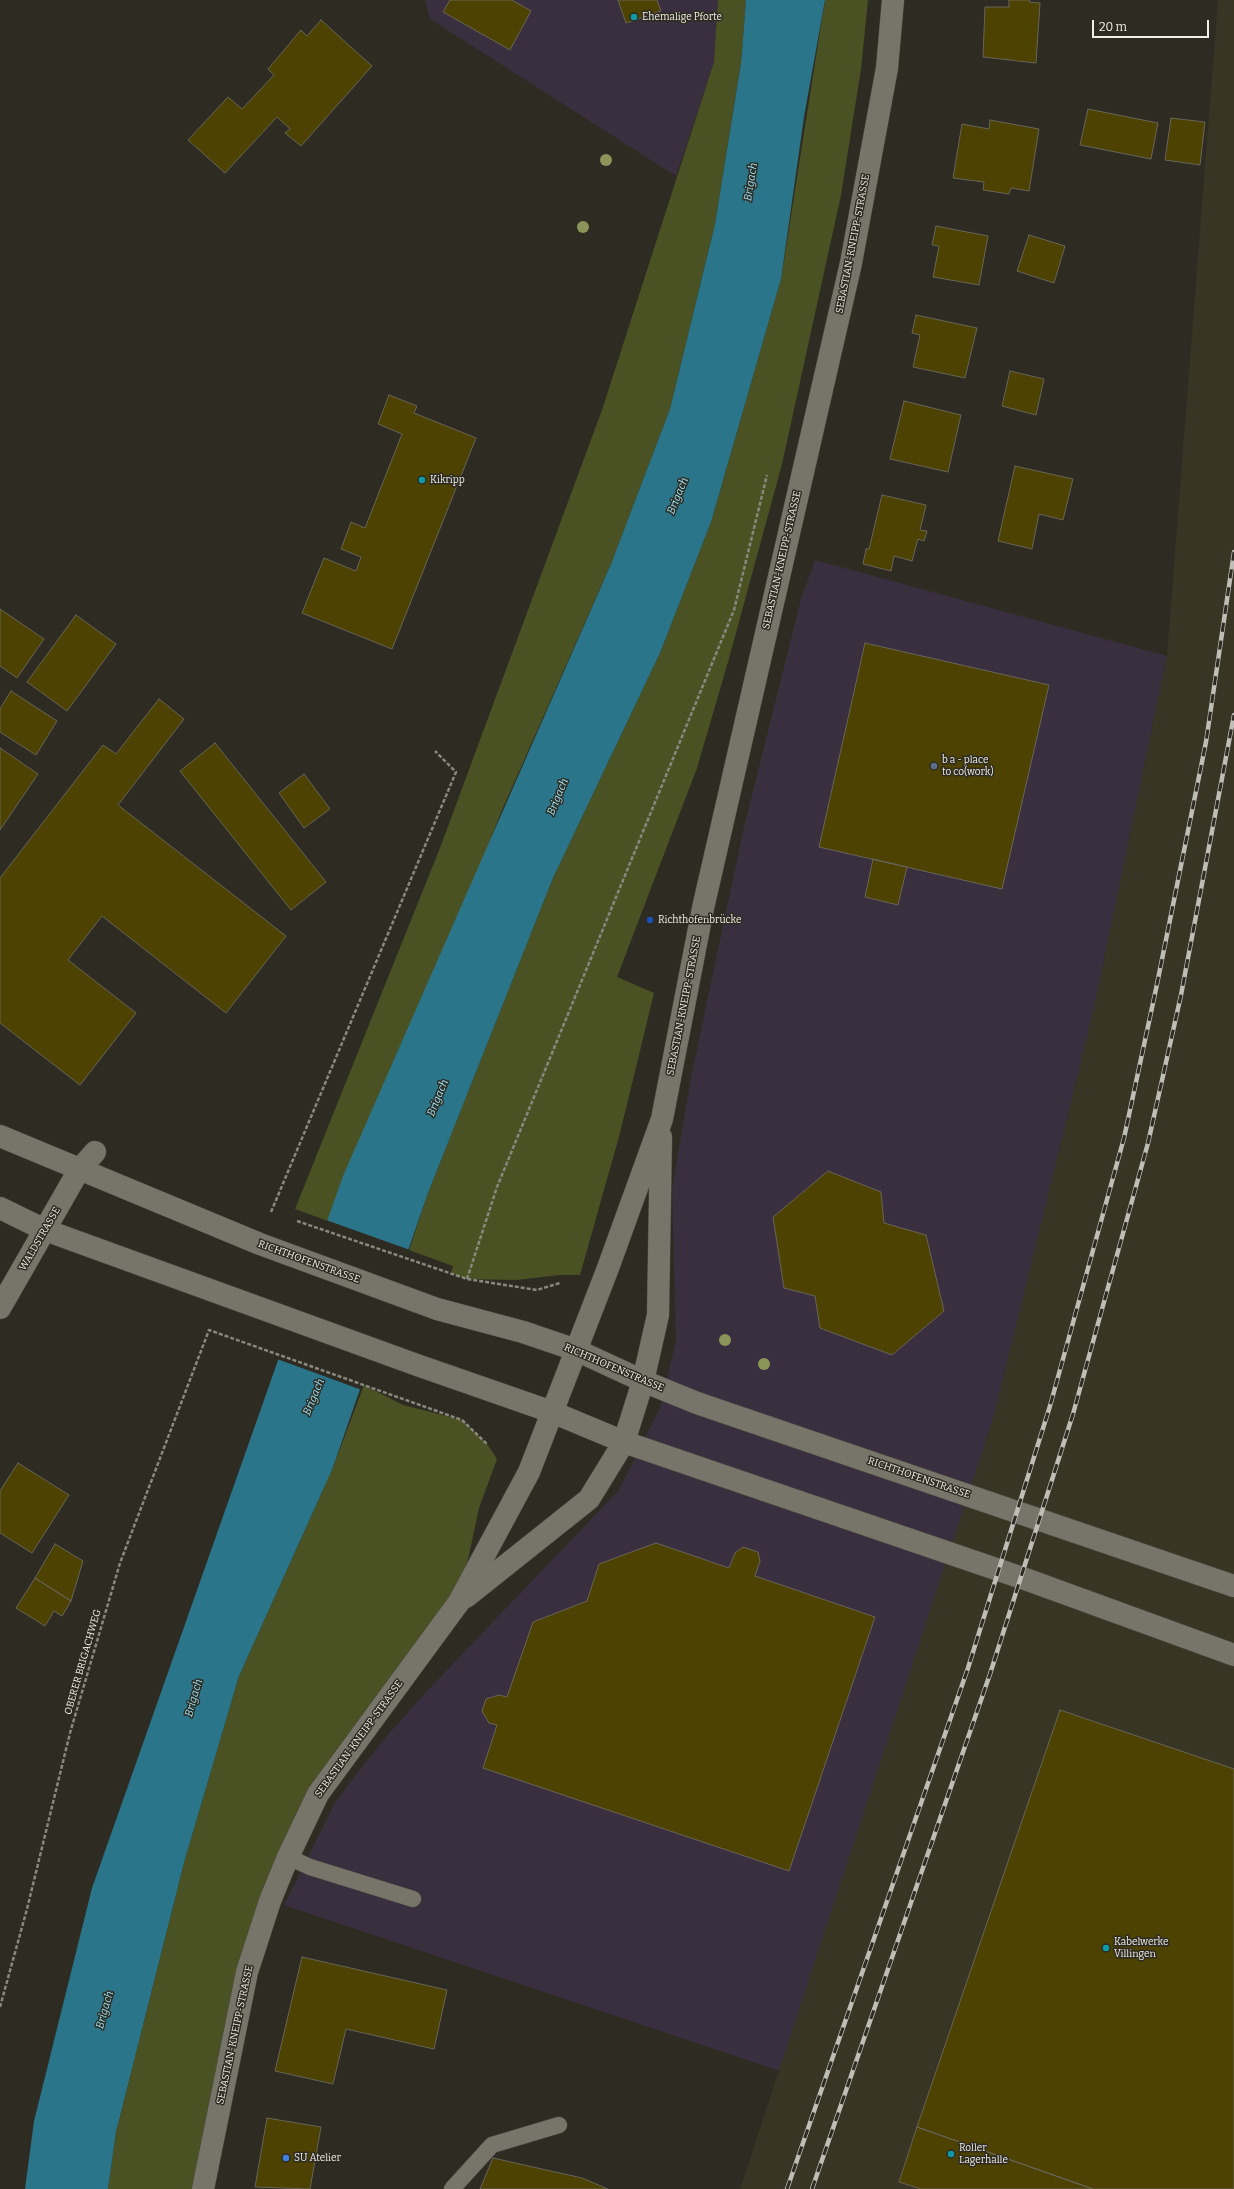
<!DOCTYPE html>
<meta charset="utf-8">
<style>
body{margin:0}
#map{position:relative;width:1234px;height:2189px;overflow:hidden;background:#2e2c22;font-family:Bitter,serif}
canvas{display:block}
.scale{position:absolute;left:1092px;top:20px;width:117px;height:18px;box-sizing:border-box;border:2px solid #efeee7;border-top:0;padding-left:5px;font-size:12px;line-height:14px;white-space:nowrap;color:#efeee7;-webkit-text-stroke:3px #2e2c22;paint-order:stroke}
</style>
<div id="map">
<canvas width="1234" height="2189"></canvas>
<div class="scale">20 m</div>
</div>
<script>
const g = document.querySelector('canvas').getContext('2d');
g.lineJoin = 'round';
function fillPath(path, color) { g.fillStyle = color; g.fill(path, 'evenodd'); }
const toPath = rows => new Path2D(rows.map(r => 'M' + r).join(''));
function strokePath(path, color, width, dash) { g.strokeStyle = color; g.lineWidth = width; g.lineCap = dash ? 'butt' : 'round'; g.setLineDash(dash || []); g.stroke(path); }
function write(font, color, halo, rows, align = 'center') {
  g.font = font + ' Bitter,serif'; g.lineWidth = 3; g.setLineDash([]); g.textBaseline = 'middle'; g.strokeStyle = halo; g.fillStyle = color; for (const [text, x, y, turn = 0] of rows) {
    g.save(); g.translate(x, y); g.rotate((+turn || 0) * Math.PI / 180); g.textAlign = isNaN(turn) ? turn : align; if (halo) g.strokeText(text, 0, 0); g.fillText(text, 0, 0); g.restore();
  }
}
fillPath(toPath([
 [425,0,718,0,714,62,676,176,430,19],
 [815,560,1167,656,1094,1008,994,1416,780,2071,284,1905,336,1801,380,1744,424,1694,619,1490,660,1408,676,1340,672,1188,691,1077,744,827,801,599]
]), '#392f3e');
fillPath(toPath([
 [1218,0,1234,0,1234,2189,740,2189,994,1416,1094,1008,1167,656]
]), '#383524');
fillPath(toPath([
 [718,0,746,0,741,63,715,224,670,409,611,564,502,810,476,876,328,1221,295,1209,440,848,602,410,714,62],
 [825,0,868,0,861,69,841,195,782,464,728,662,697,768,617,977,654,993,620,1133,580,1275,560,1275,516,1280,467,1279,451,1273,453,1266,409,1250,428,1193,553,878,660,653,711,522,781,279],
 [364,1385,403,1405,462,1420,487,1444,497,1459,479,1508,459,1602,318,1794,270,1901,203,2189,108,2189,116,2132,185,1859,239,1676,332,1470]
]), '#4a5224');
fillPath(toPath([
 [746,0,825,0,804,117,781,279,711,522,660,653,553,878,428,1193,332,1470,239,1676,185,1859,116,2132,108,2189,25,2189,34,2121,92,1888,343,1176,611,564,670,409,715,224,741,63]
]), '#2a7589');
fillPath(toPath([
 [326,1220,410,1250,362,1390,277,1359]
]), '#2e2c22');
const building = toPath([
 [450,0,512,0,531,11,510,50,443,12,450,0],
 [618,0,657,0,661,11,626,23,618,0],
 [1009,0,1030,0,1029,2,1040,3,1036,63,983,57,985,7,1009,7,1009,0],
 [321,20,372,66,301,146,285,133,290,129,277,117,225,173,188,140,228,97,242,109,274,75,268,69,301,30,307,36,321,20],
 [1088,109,1158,123,1151,159,1080,145,1088,109],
 [1171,118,1205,122,1200,165,1165,160,1171,118],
 [990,120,1039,129,1029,191,1011,188,1009,194,983,190,984,182,953,178,962,124,989,129,990,120],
 [936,226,988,236,979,285,933,277,939,246,932,245,936,226],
 [1029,235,1065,246,1054,283,1017,271,1029,235],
 [916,315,977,328,965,378,913,367,920,335,912,333,916,315],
 [1010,371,1044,379,1036,415,1002,406,1010,371],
 [389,395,417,406,414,413,476,438,392,649,302,613,324,558,356,571,361,557,341,549,351,522,365,528,402,434,378,424,389,395],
 [904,401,961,415,948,472,890,459,904,401],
 [1015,466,1073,479,1063,520,1039,514,1032,549,998,541,1015,466],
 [882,495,926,505,920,530,927,531,924,541,918,539,912,561,894,556,891,571,863,564,866,549,869,549,882,495],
 [0,609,44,639,17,678,0,666,0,609],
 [76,615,116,644,67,711,27,682,76,615],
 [865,643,1049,685,1002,889,819,847,865,643],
 [11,691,57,721,36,755,0,732,0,709,11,691],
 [159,699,184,719,118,805,286,936,226,1013,102,916,68,960,136,1013,80,1085,0,1023,0,878,103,745,116,754,159,699],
 [215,743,326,882,291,910,180,771,215,743],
 [0,748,38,774,0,830,0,748],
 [304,774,330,809,304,828,279,793,304,774],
 [873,859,907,867,898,905,865,897,873,859],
 [828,1171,881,1192,884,1223,926,1235,944,1311,892,1355,820,1328,815,1296,784,1288,773,1217,828,1171],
 [18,1463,69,1495,32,1553,0,1533,0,1491,18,1463],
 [656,1543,729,1568,735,1553,743,1547,758,1552,760,1561,755,1576,875,1617,789,1871,483,1768,497,1725,489,1723,482,1711,486,1699,499,1695,507,1697,533,1622,587,1601,599,1564,656,1543],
 [55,1544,83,1561,71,1601,35,1578,55,1544],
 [35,1578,71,1601,62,1616,54,1611,45,1626,16,1608,35,1578],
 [1060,1710,1234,1769,1234,2189,1093,2189,917,2127,1060,1710],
 [302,1957,447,1990,434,2049,346,2029,333,2084,275,2071,302,1957],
 [267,2118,321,2127,310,2189,255,2187,267,2118],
 [917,2127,1093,2189,921,2189,899,2182,917,2127],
 [493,2158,582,2178,608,2189,480,2189,493,2158]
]);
fillPath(building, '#4d4201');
strokePath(building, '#676559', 1);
const lane = toPath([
 [288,1857,310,1867,413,1899],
 [452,2189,492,2145,559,2125]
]);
const street = toPath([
 [0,1308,79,1170,95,1152],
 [466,1597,589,1499,624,1442,643,1381,658,1315,661,1137],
 [203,2189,247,1972,270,1901,288,1857,318,1794,459,1602,529,1472,608,1268,662,1119,703,908,851,263,887,68,893,0]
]);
const secondary = toPath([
 [0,1136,260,1244,437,1309,523,1332,576,1350,643,1381,697,1403,1234,1586],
 [0,1208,45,1230,417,1365,552,1412,624,1442,1028,1580,1234,1655]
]);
strokePath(lane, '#4a4840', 17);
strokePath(street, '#4a4840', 23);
strokePath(secondary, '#4a4840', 23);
strokePath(toPath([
 [271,1212,456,772,435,751],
 [297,1221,467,1279,537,1290,560,1283],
 [467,1279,497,1187,734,610,767,475],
 [0,2007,27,1909,70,1733,120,1563,209,1330,462,1420,487,1444]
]), '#89887f', 2.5, [4, 2]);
strokePath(lane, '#777569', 16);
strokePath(street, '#777569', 22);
strokePath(secondary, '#777569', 22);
const rail = toPath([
 [787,2189,968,1668,1050,1406,1124,1138,1156,989,1206,742,1234,552],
 [812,2189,990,1674,1073,1414,1148,1143,1181,995,1234,715]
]);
strokePath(rail, '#bfbeb6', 4.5);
strokePath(rail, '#2e2c22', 3, [9]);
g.fillStyle = '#8c9559';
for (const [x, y] of [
 [606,160],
 [583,227],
 [725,1340],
 [764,1364]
]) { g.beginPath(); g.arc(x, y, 6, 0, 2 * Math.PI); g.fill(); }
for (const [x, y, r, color] of [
 [634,17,4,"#0f9aa8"],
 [422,480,4,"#0f9aa8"],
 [934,766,4,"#5c6f8a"],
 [650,920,4,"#1a4fb4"],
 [1106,1948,4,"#0f9aa8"],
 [951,2154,4,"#0f9aa8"],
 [286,2158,4,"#3f7fe0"]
]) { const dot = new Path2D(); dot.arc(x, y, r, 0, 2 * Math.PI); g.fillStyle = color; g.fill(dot); strokePath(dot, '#2e2c22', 1.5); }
write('10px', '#efeee7', '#2e2c22', [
 ["Ehemalige Pforte",642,17],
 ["Kikripp",430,480],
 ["b a - place",942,760],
 ["to co(work)",942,772],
 ["Richthofenbrücke",658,920],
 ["Kabelwerke",1114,1942],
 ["Villingen",1114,1954],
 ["Roller",959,2148],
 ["Lagerhalle",959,2160],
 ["SU Atelier",294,2158]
], 'left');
write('10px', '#efeee7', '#2e2c22', [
 ["SEBASTIAN-KNEIPP-STRASSE",853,244,-79],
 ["SEBASTIAN-KNEIPP-STRASSE",782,560,-77],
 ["SEBASTIAN-KNEIPP-STRASSE",684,1006,-79],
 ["WALDSTRASSE",40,1239,-60],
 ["RICHTHOFENSTRASSE",309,1262,20],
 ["RICHTHOFENSTRASSE",614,1368,23],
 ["RICHTHOFENSTRASSE",919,1478,19],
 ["OBERER BRIGACHWEG",83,1662,-74],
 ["SEBASTIAN-KNEIPP-STRASSE",359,1739,-54],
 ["SEBASTIAN-KNEIPP-STRASSE",235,2035,-78]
]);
write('italic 11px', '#9ae2f7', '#2e2c22', [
 ["Brigach",751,182,-81],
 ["Brigach",678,496,-68],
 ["Brigach",558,797,-68],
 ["Brigach",438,1098,-68],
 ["Brigach",314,1397,-67],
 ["Brigach",194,1698,-74],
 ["Brigach",105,2010,-74]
]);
</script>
